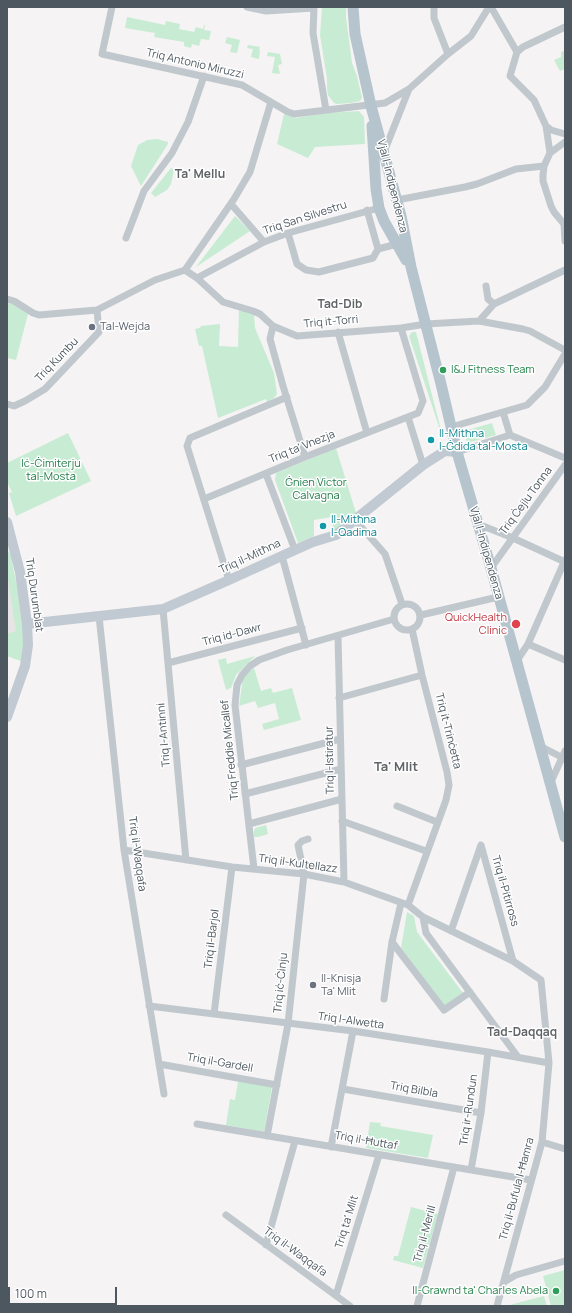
<!DOCTYPE html>
<meta charset="utf-8">
<style>
body{margin:0}
#map{position:relative;width:572px;height:1313px;overflow:hidden;background:#f5f3f3;font-family:Manrope,sans-serif}
canvas{display:block}
.frame{position:absolute;inset:0;border:8px solid #4c575f;pointer-events:none}
.scale{position:absolute;left:8px;top:1287px;width:109px;height:18px;box-sizing:border-box;border:2px solid #4c575f;border-top:0;padding-left:5px;font-size:12px;line-height:14px;white-space:nowrap;color:#4c575f;-webkit-text-stroke:3px #fff;paint-order:stroke}
</style>
<div id="map">
<canvas width="572" height="1313"></canvas>
<div class="frame"></div>
<div class="scale">100 m</div>
</div>
<script>
const g = document.querySelector('canvas').getContext('2d');
g.lineJoin = 'round';
function fillPath(path, color) { g.fillStyle = color; g.fill(path, 'evenodd'); }
const toPath = rows => new Path2D(rows.map(r => 'M' + r).join(''));
function strokePath(path, color, width, dash) { g.strokeStyle = color; g.lineWidth = width; g.lineCap = dash ? 'butt' : 'round'; g.setLineDash(dash || []); g.stroke(path); }
function write(font, color, halo, rows, align = 'center') {
  g.font = font + ' Manrope,sans-serif'; g.lineWidth = 3; g.setLineDash([]); g.textBaseline = 'middle'; g.strokeStyle = halo; g.fillStyle = color; for (const [text, x, y, turn = 0] of rows) {
    g.save(); g.translate(x, y); g.rotate((+turn || 0) * Math.PI / 180); g.textAlign = isNaN(turn) ? turn : align; if (halo) g.strokeText(text, 0, 0); g.fillText(text, 0, 0); g.restore();
  }
}
fillPath(toPath([
 [7,550,12,562,21,661,7,656]
]), '#e6e4e4');
fillPath(toPath([
 [322,7,346,7,346,17,352,63,357,76,362,98,360,101,351,103,337,104,334,103,328,95,327,89,327,79,320,35],
 [127,17,165,25,166,21,180,24,179,29,194,32,196,27,203,29,204,25,205,25,204,30,211,31,209,40,201,39,199,46,192,44,191,48,184,46,184,42,154,37,155,33,125,28],
 [227,37,240,40,237,53,230,52,232,45,225,43],
 [248,45,260,47,259,50,260,50,259,59,251,57,253,49,247,48],
 [565,51,565,69,560,71,554,60,561,57,561,52],
 [268,52,280,54,282,64,278,65,280,74,272,73,275,57,267,56],
 [359,111,364,117,365,144,315,147,308,158,277,144,284,114,295,118,328,113],
 [157,139,168,142,168,144,141,186,131,166,138,145,147,140],
 [171,168,174,170,171,184,167,190,155,197,151,193],
 [235,216,250,231,196,267],
 [7,303,13,304,28,314,16,360,7,358],
 [239,308,254,315,255,328,274,373,277,394,274,398,267,402,266,399,218,418,202,346,199,346,195,329,200,328,201,326,220,324,219,346,238,347],
 [412,332,416,332,444,442,409,336],
 [492,423,496,435,467,443,464,431],
 [68,433,91,481,16,516,9,493,12,492,7,482,7,463],
 [336,448,356,513,334,531,331,517,314,520,314,536,298,543,275,480,276,473],
 [7,550,14,558,12,562,22,610,24,650,21,661,7,656,7,634,16,631,7,573],
 [255,656,236,675,231,688,226,690,218,660,226,658,227,664],
 [254,668,261,691,271,688,273,693,292,688,301,720,264,730,262,724,279,719,275,703,258,708,255,701,239,706,243,678,247,673],
 [266,825,268,834,258,837,254,837,254,832,255,828],
 [407,912,414,916,417,932,463,993,445,1006,401,948],
 [238,1081,272,1087,264,1132,226,1125,230,1099,235,1100],
 [370,1122,381,1123,380,1126,433,1135,428,1158,366,1148],
 [411,1207,438,1214,423,1268,393,1260,394,1256,398,1256],
 [565,1270,565,1306,551,1306,543,1276],
 [544,1296,547,1306,507,1306,517,1303]
]), '#c7ecd3');
strokePath(toPath([
 [112,7,102,54,242,85,288,112,294,114,385,103,409,89,448,54,471,36,489,7],
 [247,7,266,11,314,8],
 [314,7,313,33,326,110],
 [434,7,434,18,448,54],
 [491,7,517,52],
 [517,52,510,76,534,100,546,126,550,153],
 [517,52,523,47,565,27],
 [546,126,551,130,565,134],
 [565,142,550,153,544,166,543,175,543,181,551,206,554,212,564,224,565,241],
 [384,152,409,89],
 [397,200,465,187,477,184,516,169,544,166],
 [231,204,264,242],
 [367,210,378,249],
 [288,233,297,264,306,270,319,272,373,258,378,249,397,244],
 [126,238,144,191,172,153,188,122,204,76],
 [185,270,234,199,250,172,271,102],
 [197,278,264,242,288,233,379,208],
 [486,286,488,299,494,304],
 [7,299,14,301,33,313,39,315,97,310,155,280,185,270,197,278,223,302,253,311,260,314,273,326,297,336,401,328,426,324,479,321,523,329,530,331,563,349],
 [479,321,494,304,565,270],
 [273,326,270,339,283,386,305,457],
 [338,332,367,433],
 [7,404,14,406,25,401,45,389,99,332,97,310],
 [503,412,510,435],
 [408,417,423,465],
 [451,427,527,405,545,387,565,354],
 [457,452,510,435,565,458],
 [266,474,295,550],
 [204,499,305,457,418,413,423,401,401,328],
 [355,520,385,554,402,604],
 [478,524,513,538,565,562],
 [282,556,306,645],
 [491,568,565,465],
 [229,580,187,446,190,438,287,397],
 '394 617a13 13 0 1 1 26 0a13 13 0 1 1-26 0Z',
 [163,609,186,860],
 [421,615,498,597],
 [99,616,124,850,164,1094],
 [338,636,344,882],
 [528,644,565,660],
 [516,662,528,644,565,560],
 [168,663,302,628],
 [339,698,422,675],
 [540,746,565,759],
 [241,765,340,739],
 [550,784,565,751],
 [245,794,341,769],
 [397,806,437,822],
 [342,821,426,851],
 [249,824,342,799],
 [124,850,232,867,304,874,344,882,408,905,423,917,513,961,541,980,549,1063,542,1142,497,1306],
 [254,869,235,705,237,685,242,675,250,666,259,660,287,650,394,619],
 [408,905,446,800,449,785,447,772,422,675,412,629],
 [423,917,426,933,518,1057],
 [451,931,481,845,513,961],
 [392,942,444,1010,470,992],
 [384,999,392,942,401,903],
 [149,1006,353,1031,488,1052,549,1063],
 [214,1014,232,867],
 [159,1064,277,1085],
 [343,1089,481,1113],
 [197,1124,531,1180],
 [267,1136,288,1024,304,874,298,845,302,841,308,839],
 [542,1142,565,1149],
 [331,1147,353,1031],
 [471,1170,481,1113,488,1052],
 [226,1215,350,1306],
 [266,1245,295,1141],
 [504,1282,516,1275,565,1261],
 [336,1295,379,1155],
 [417,1306,454,1167]
]), '#c0c8cd', 7);
strokePath(toPath([
 [7,522,20,572,27,624,28,645,25,666,7,717],
 [27,624,163,609,229,580,295,550,313,542,336,535,423,465,445,451,457,452]
]), '#c1cad2', 10);
strokePath(toPath([
 [353,7,355,34,371,106,401,216,411,267,441,384,457,452,491,568,565,837],
 [372,126,376,189,379,208,384,221,406,260]
]), '#b6c4ce', 11);
for (const [x, y, r, color] of [
 [92,327,4,"#6b7280"],
 [443,370,4,"#2e9e5b"],
 [431,440,4,"#0f9aa8"],
 [323,526,4,"#0f9aa8"],
 [516,624,5,"#e0444e"],
 [313,985,4,"#6b7280"],
 [556,1291,4,"#2e9e5b"]
]) { const dot = new Path2D(); dot.arc(x, y, r, 0, 2 * Math.PI); g.fillStyle = color; g.fill(dot); strokePath(dot, '#fff', 1.5); }
write('11px', '#4c575f', '#fff', [
 ["Triq Antonio Miruzzi",195,64,13],
 ["Vjal l-Indipendenza",392,186,76],
 ["Triq San Silvestru",305,218,-18],
 ["Triq it-Torri",331,322,-5],
 ["Triq Kumbu",57,360,-46],
 ["Triq ta' Vnezja",302,447,-22],
 ["Triq Ċejlu Tonna",526,501,-54],
 ["Vjal l-Indipendenza",486,553,74],
 ["Triq il-Mitħna",250,557,-25],
 ["Triq Durumblat",34,595,82],
 ["Triq id-Dawr",232,635,-15],
 ["Triq it-Trinċetta",448,731,76],
 ["Triq l-Antinni",164,735,-95],
 ["Triq Freddie Micallef",230,750,-96],
 ["Triq l-Istiratur",330,760,-91],
 ["Triq il-Waqqafa",137,854,82],
 ["Triq il-Kultellazz",298,864,8],
 ["Triq il-Pitirross",505,891,74],
 ["Triq il-Barjol",212,939,-83],
 ["Triq iċ-Ċinju",281,983,-84],
 ["Triq l-Alwetta",351,1021,8],
 ["Triq il-Gardell",220,1063,10],
 ["Triq Bilbla",414,1090,10],
 ["Triq ir-Rundun",469,1110,-82],
 ["Triq il-Ħuttaf",366,1141,10],
 ["Triq il-Bufula l-Ħamra",517,1189,-75],
 ["Triq ta' Mlit",347,1222,-73],
 ["Triq il-Merill",425,1234,-75],
 ["Triq il-Waqqafa",295,1252,36]
]);
write('11px', '#5b616d', '#fff', [
 ["Tal-Wejda",100,327],
 ["Il-Knisja",321,979],
 ["Ta' Mlit",321,992]
], 'left');
write('11px', '#27864d', '#fff', [
 ["I&J Fitness Team",451,370],
 ["Il-Grawnd ta' Charles Abela",548,1291,"right"]
], 'left');
write('11px', '#0d838f', '#fff', [
 ["Il-Mitħna",439,434],
 ["l-Ġdida tal-Mosta",439,447],
 ["Il-Mitħna",331,520],
 ["l-Qadima",331,533]
], 'left');
write('11px', '#227b48', '#fff', [
 ["Iċ-Ċimiterju",51,464],
 ["tal-Mosta",51,477],
 ["Ġnien Victor",316,483],
 ["Calvagna",316,496]
]);
write('11px', '#be3a42', '#fff', [
 ["QuickHealth",507,618],
 ["Clinic",507,631]
], 'right');
write('bold 12px', '#606467', '#fff', [
 ["Ta' Mellu",200,175],
 ["Tad-Dib",340,305],
 ["Tad-Daqqaq",522,1033]
]);
write('bold 13px', '#606467', '#fff', [
 ["Ta' Mlit",396,767]
]);
</script>
